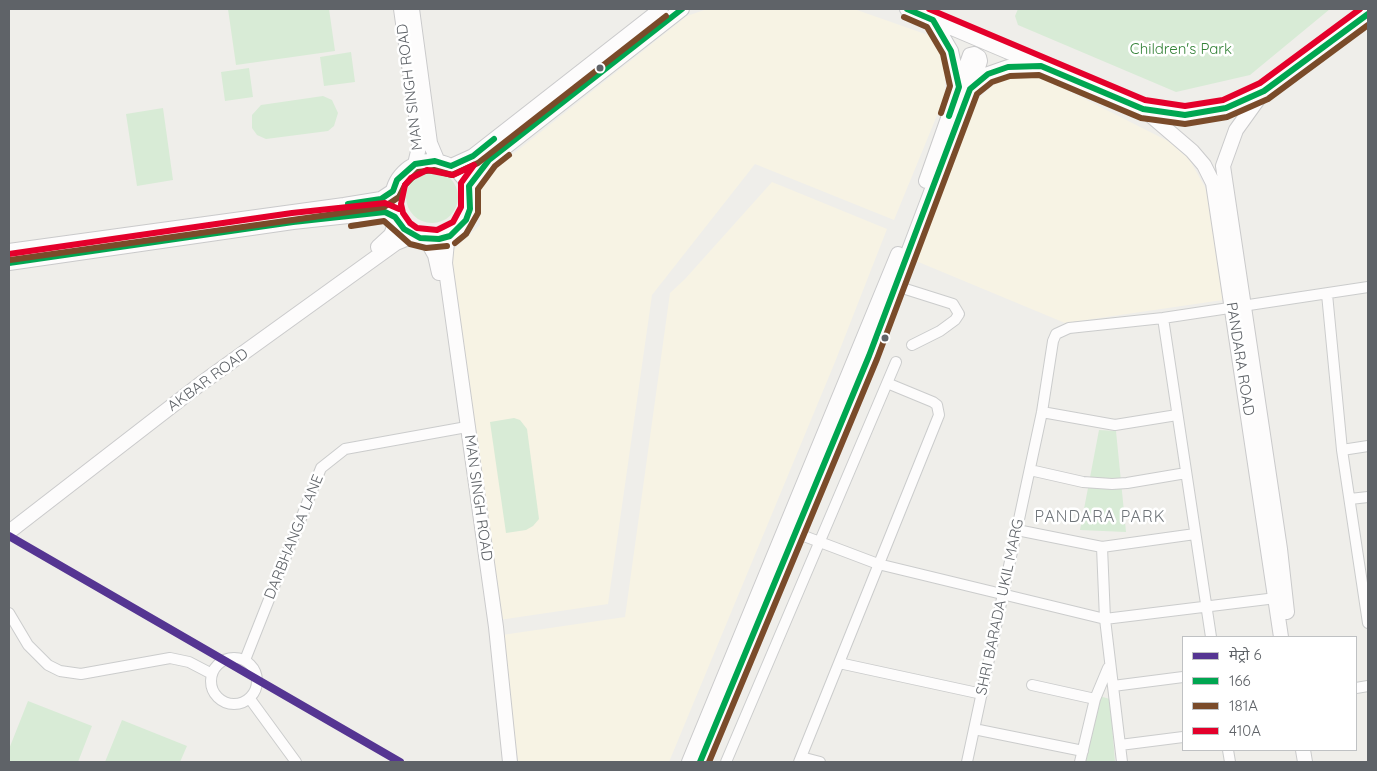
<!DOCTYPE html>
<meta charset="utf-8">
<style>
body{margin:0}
#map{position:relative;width:1377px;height:771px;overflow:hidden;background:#efeeea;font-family:Quicksand,"Noto Sans Devanagari",sans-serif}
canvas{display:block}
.frame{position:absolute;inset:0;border:10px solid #5f6368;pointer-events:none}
.legend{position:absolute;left:1182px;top:636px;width:175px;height:115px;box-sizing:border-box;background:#fff;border:1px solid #bfc1c3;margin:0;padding:6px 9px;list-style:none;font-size:15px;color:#5f6368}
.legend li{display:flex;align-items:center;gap:10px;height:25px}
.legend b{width:25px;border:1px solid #bfc1c3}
</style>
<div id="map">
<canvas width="1377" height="771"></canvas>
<div class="frame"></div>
<ul class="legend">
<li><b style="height:6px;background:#553592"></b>मेट्रो 6</li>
<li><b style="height:6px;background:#00a651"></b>166</li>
<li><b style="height:6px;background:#7a4b2a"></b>181A</li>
<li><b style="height:6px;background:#e4002b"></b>410A</li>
</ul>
</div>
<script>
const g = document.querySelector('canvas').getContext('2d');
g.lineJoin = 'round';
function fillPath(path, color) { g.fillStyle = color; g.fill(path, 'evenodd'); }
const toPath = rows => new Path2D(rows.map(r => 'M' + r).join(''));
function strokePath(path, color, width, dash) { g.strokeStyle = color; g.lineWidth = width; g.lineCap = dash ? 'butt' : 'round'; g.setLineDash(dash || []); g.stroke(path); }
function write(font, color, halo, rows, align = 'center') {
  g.font = font + ' Quicksand,sans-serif'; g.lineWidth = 5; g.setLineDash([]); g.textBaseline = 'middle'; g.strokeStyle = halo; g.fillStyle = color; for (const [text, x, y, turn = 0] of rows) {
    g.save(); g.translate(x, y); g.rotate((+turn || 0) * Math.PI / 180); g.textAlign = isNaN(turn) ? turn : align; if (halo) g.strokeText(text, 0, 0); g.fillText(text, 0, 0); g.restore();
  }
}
fillPath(toPath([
 [707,9,854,9,931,36,945,61,945,96,894,220,755,164,652,295,608,604,499,620,449,254,480,225,479,181,687,16],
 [1031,72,1168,141,1189,159,1205,187,1212,213,1223,300,1065,323,916,261,978,99,1000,79,1015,74],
 [772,182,887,229,835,362,669,762,518,762,502,635,625,617,670,293,685,279]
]), '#f7f3e4');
fillPath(toPath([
 [228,9,329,9,335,51,236,65],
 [1018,9,1330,9,1250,75,1176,92,1018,25,1015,16],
 [351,52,355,82,324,86,320,57],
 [249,68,253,97,225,101,221,72],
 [323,96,332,100,338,113,334,126,328,131,266,139,257,135,252,128,252,115,261,105],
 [163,108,173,180,137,186,126,114],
 '406 197a26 26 0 1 1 52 0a26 26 0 1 1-52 0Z',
 [514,418,520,420,527,429,539,519,533,526,526,530,506,533,490,422],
 [1099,430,1116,431,1126,532,1080,530],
 [1099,696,1110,699,1115,762,1081,762],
 [28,701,92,726,78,762,9,762,9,749],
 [122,720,187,746,180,762,105,762]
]), '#d8ebd6');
const street = toPath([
 [896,286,953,304,959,314,955,320,940,331,912,345],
 [1327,294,1342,450,1368,623],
 [1163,318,1211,637],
 [1042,412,1115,425,1177,415],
 [1342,450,1368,446],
 [1030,470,1083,482,1112,484,1127,483,1186,473],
 [1350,499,1368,497],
 [1017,530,1102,547,1195,534],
 [796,533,878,564,1105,619,1276,598],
 [1102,547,1105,619,1122,762],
 [9,613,28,645,48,665,60,671,81,674,170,658,189,662,212,674],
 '211 681a23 23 0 1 1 46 0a23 23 0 1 1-46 0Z',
 [245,660,321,468,345,449,461,428],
 [839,663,982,694],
 [1032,685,1095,699],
 [1113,686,1183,677],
 [1356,688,1368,686],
 [250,699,296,762],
 [974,729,1083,751],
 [1120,745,1183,737],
 [1228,750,1230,762],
 [801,757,820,762],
 [726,762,896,362],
 [799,762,939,415,937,405,933,402,887,383],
 [967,762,1042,412,1053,341,1056,334,1069,328,1163,318,1368,287],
 [1080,762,1095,699,1108,668]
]);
const secondary = toPath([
 [401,9,420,143,415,164],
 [412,9,430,143,438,162],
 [907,9,1143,109,1185,115,1226,108,1264,91,1368,14],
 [959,86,970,55,974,54,979,57,980,61,971,89],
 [1264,91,1236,130,1223,166,1280,549,1287,612],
 [1143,109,1192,151,1204,165,1213,183,1281,637],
 '392 200a39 39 0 1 1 78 0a39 39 0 1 1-78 0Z',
 [451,166,473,156,661,9],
 [926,181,959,87,951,51,933,20],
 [469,186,489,160,682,9],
 [450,236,447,242,445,263,496,627,510,762],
 [426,239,435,255,439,273],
 [378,247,391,235,397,219],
 [9,251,344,205,381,199,393,191],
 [9,263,293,222,385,212,395,217],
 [9,532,199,385,396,243,413,236],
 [1303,750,1305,762],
 [689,762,898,254],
 [700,762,869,356,970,89,988,74,1008,67,1041,66]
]);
strokePath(street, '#cbcccc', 12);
strokePath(secondary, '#cacacb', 16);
strokePath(street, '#fdfcfc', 10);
strokePath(secondary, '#fdfcfc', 14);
strokePath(toPath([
 [907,9,933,20,951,51,959,87,949,116],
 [348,204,381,199,393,191,397,180,415,164,435,161,451,166,473,156,494,139],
 [9,263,293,222,385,212,395,217,404,229,420,238,439,239,450,236,466,220,470,209,469,186,489,160,682,9],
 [700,762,869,356,970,89,988,74,1008,67,1041,66,1143,109,1185,115,1226,108,1264,91,1368,14]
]), '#00a651', 6);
strokePath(toPath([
 [904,17,927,27,943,54,950,86,941,113],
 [351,226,384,221,410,244,426,248,447,246],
 [455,243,466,234,478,213,478,189,495,166,509,155],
 [10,260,384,207,399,197,405,185,418,172,434,170,452,175,478,163,666,16],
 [709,762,877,359,977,94,992,82,1010,76,1039,75,1141,118,1185,124,1227,117,1268,99,1368,25]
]), '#7a4b2a', 6);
strokePath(toPath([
 [929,9,1145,100,1185,106,1223,100,1260,83,1360,9],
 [474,165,461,183,461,207,453,222,437,230,417,228,410,223,403,213,401,204,405,185,411,178,427,170,453,175,474,165],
 [9,254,292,213,385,203,399,209]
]), '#e4002b', 6);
strokePath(toPath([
 [9,536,400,762]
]), '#553592', 8);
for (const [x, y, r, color] of [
 [600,68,4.5,"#5f6368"],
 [885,338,4.5,"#5f6368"]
]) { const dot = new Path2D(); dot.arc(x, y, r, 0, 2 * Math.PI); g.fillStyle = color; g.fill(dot); strokePath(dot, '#fff', 2); }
write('15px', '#348238', '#fff', [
 ["Children's Park",1181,49]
]);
write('15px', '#5f6368', '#fff', [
 ["MAN SINGH ROAD",410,87,-97],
 ["PANDARA ROAD",1240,359,81],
 ["AKBAR ROAD",208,380,-36],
 ["MAN SINGH ROAD",478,498,82],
 ["DARBHANGA LANE",294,537,-68],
 ["SHRI BARADA UKIL MARG",1000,607,-78]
]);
g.letterSpacing = '1px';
write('16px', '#70757a', '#fff', [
 ["PANDARA PARK",1100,517]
]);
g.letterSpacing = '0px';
</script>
